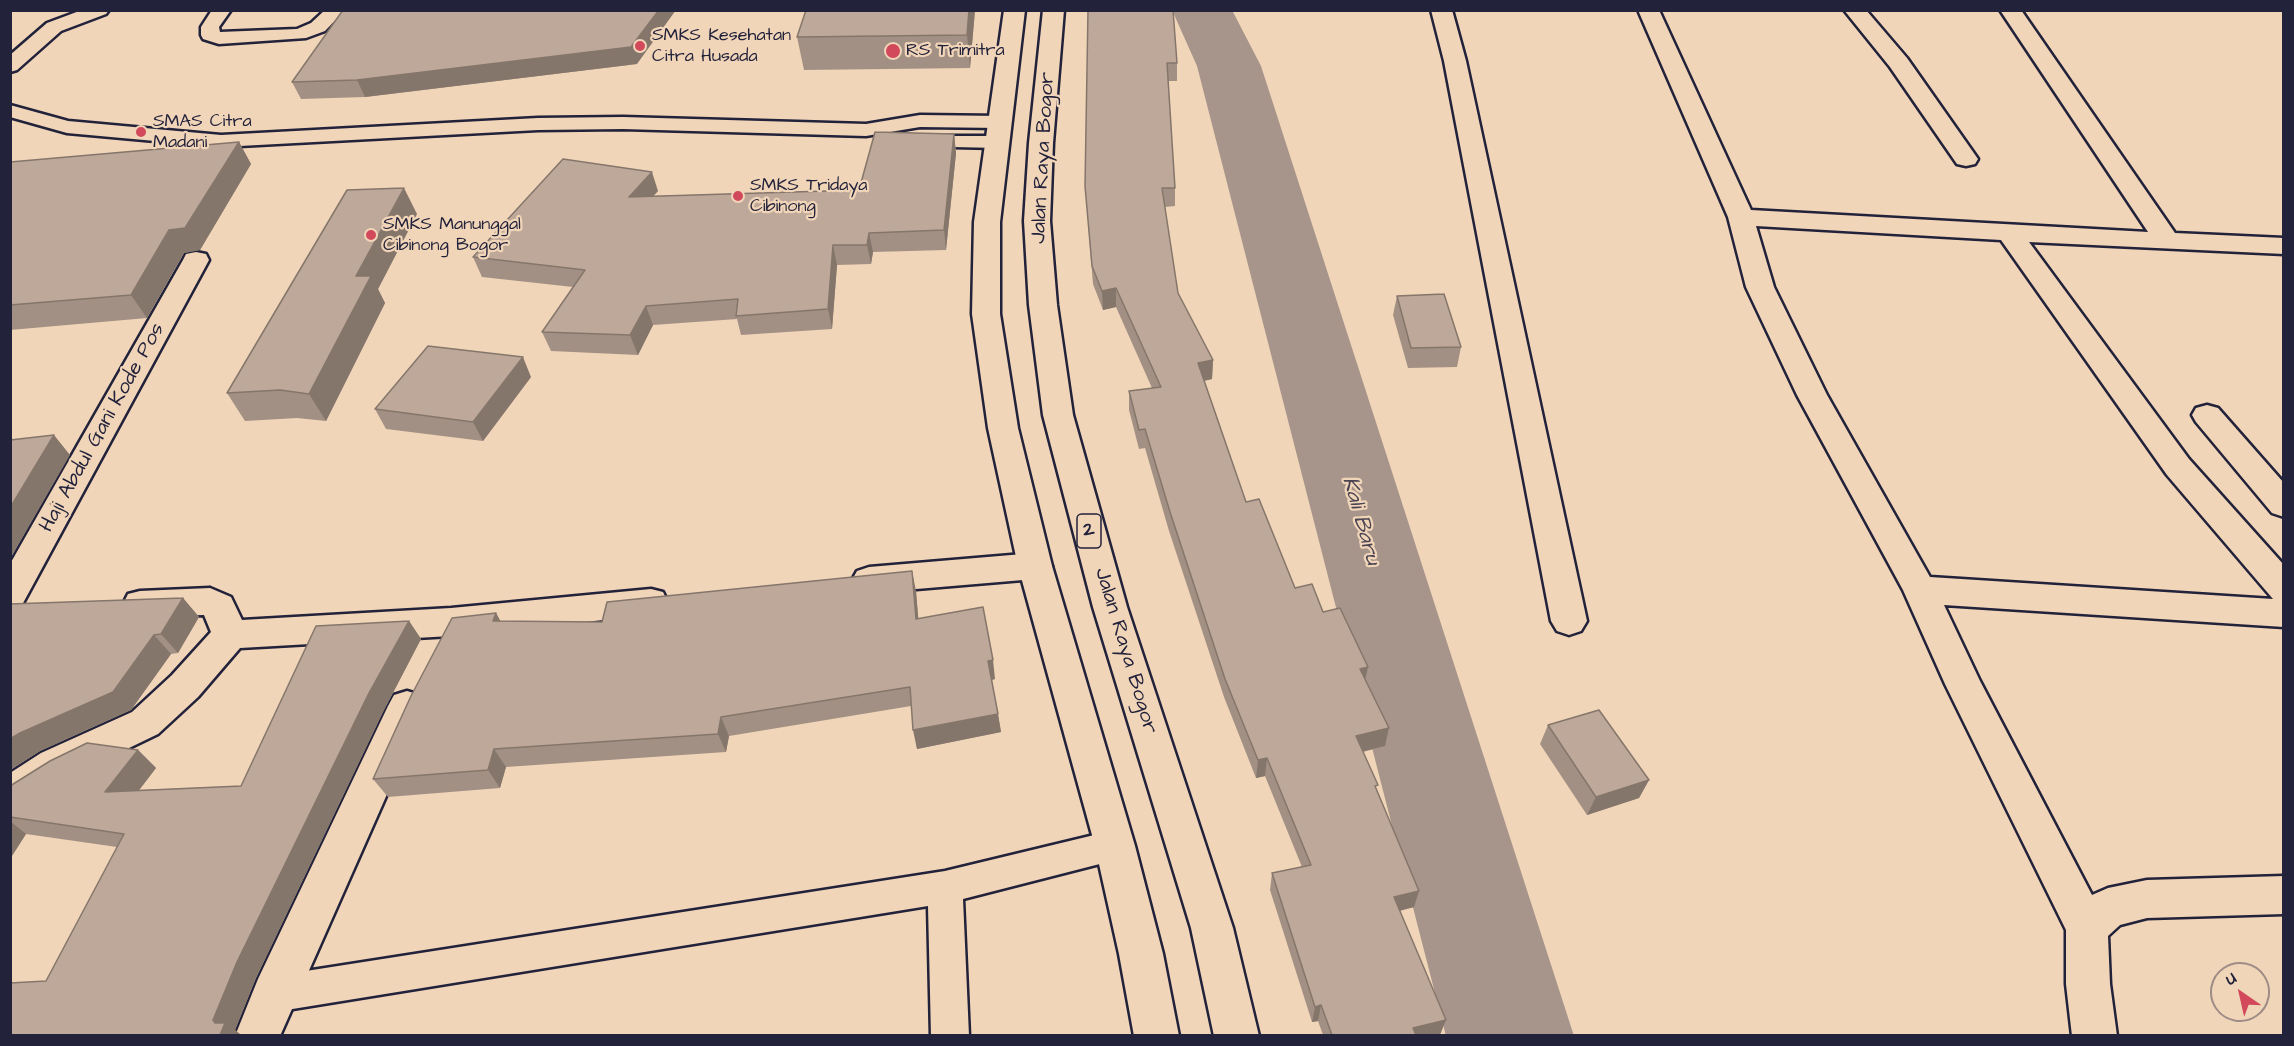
<!DOCTYPE html>
<style>
body{margin:0}
#map{position:relative;width:2294px;height:1046px;overflow:hidden;background:#f1d5b8;font-family:"Architects Daughter",sans-serif}
canvas{display:block}
.frame{position:absolute;inset:0;border:12px solid #22223b;pointer-events:none}
.north{position:absolute;left:2210px;top:962px;width:60px;height:60px;box-sizing:border-box;background:#f1d5b8;border:2px solid #9e8d86;border-radius:50%;rotate:326deg;font-size:16px;font-weight:700;line-height:24px;text-align:center;color:#22223b}
.north::after{content:'';display:block;margin:auto;width:21px;height:27px;background:#d1495b;clip-path:polygon(50% 0,100% 100%,50% 72%,0 100%)}
</style>
<div id="map">
<canvas width="2294" height="1046"></canvas>
<div class="frame"></div>
<div class="north">U</div>
</div>
<script>
const g = document.querySelector('canvas').getContext('2d');
g.lineJoin = 'round';
const toPath = rows => new Path2D(rows.map(r => 'M' + r).join(''));
function fillPath(path, color) { g.fillStyle = color; g.fill(path, 'evenodd'); }
function strokePath(path, color, width, dash) { g.strokeStyle = color; g.lineWidth = width; g.lineCap = dash ? 'butt' : 'round'; g.setLineDash(dash || []); g.stroke(path); }
function write(font, color, halo, rows, align = 'center') {
  g.font = font + ' "Architects Daughter",sans-serif'; g.lineWidth = 4.5; g.setLineDash([]); g.textBaseline = 'middle'; g.strokeStyle = halo; g.fillStyle = color; for (const [text, x, y, turn = 0] of rows) {
    g.save(); g.translate(x, y); g.rotate((+turn || 0) * Math.PI / 180); g.textAlign = isNaN(turn) ? turn : align; if (halo) g.strokeText(text, 0, 0); g.fillText(text, 0, 0); g.restore();
  }
}
fillPath(toPath([
 [1172,10,1232,10,1261,66,1574,1036,1446,1036,1197,66,1172,10]
]), '#a7958b');
const lane = toPath([
 [82,10,109,10,106,14,61,31,17,70,10,72,10,55,47,23,82,10],
 [212,10,231,10,219,27,220,32,297,29,311,23,325,10,345,10,325,31,306,38,219,44,203,39,201,35,201,27,212,10],
 [10,105,68,121,221,135,538,118,623,117,866,124,920,115,1001,116,1008,118,1011,122,1008,126,1001,128,920,127,866,136,623,129,538,130,221,147,67,133,10,117,10,105],
 [915,136,998,136,1005,138,1008,142,1005,146,998,148,908,146,905,142,908,138,915,136],
 [1115,830,1127,835,1132,846,1127,857,963,899,969,1036,931,1036,928,906,274,1012,261,1007,255,994,261,981,274,976,945,871,1115,830]
]);
const street = toPath([
 [1431,10,1452,10,1466,61,1587,621,1581,631,1569,635,1557,631,1551,621,1444,61,1431,10],
 [1638,10,1659,10,1751,210,2148,232,2000,10,2021,10,2175,233,2284,238,2284,254,2029,242,2189,459,2284,565,2284,627,1944,605,1980,681,2092,895,2108,888,2147,880,2284,876,2284,914,2147,918,2120,925,2108,936,2110,984,2117,1036,2072,1036,2066,984,2066,930,1945,684,1903,590,1797,395,1746,287,1728,217,1638,10],
 [1756,226,2001,240,2167,475,2273,599,1930,577,1827,395,1774,287,1756,226],
 [1844,10,1866,10,1907,58,1978,159,1975,164,1966,166,1957,164,1890,67,1844,10],
 [196,252,206,254,209,260,22,605,10,609,10,564,183,260,186,254,196,252],
 [2207,405,2218,408,2284,483,2284,517,2272,513,2196,422,2192,415,2196,408,2207,405],
 [1035,553,1047,557,1052,566,1047,575,1035,579,869,593,857,589,852,580,857,571,869,567,1035,553],
 [210,588,231,597,242,620,451,608,651,589,663,592,668,602,663,612,651,615,451,636,240,648,198,697,158,734,69,777,24,806,10,811,10,773,41,753,132,712,172,675,211,632,204,615,140,617,128,614,123,604,128,594,140,591,210,588],
 [407,691,420,695,426,706,280,1036,235,1036,258,979,388,706,394,695,407,691]
]);
const highway = toPath([
 [1004,10,1025,10,1000,222,1000,314,1018,428,1052,566,1135,846,1163,954,1179,1036,1134,1036,1119,954,1095,846,1018,566,988,428,972,314,974,222,1004,10],
 [1043,10,1064,10,1053,143,1050,221,1057,305,1073,415,1127,607,1233,928,1259,1036,1214,1036,1191,928,1093,607,1043,415,1029,305,1024,221,1029,143,1043,10]
]);
strokePath(lane, '#22223b', 5);
strokePath(street, '#22223b', 5);
strokePath(highway, '#22223b', 5);
fillPath(lane, '#f1d5b8');
fillPath(street, '#f1d5b8');
fillPath(highway, '#f1d5b8');
fillPath(toPath([
 [975,10,970,68,804,70,797,37],
 [1088,10,1177,63,1177,81,1168,81,1175,188,1175,206,1165,207,1178,293,1213,360,1212,379,1204,381,1246,502,1295,588,1323,612,1368,667,1365,680,1385,746,1363,752,1377,791,1419,891,1414,907,1400,911,1440,1035,1323,1035,1318,1021,1312,1022,1270,890,1272,873,1302,867,1265,776,1256,778,1224,697,1169,531,1145,448,1139,449,1129,410,1129,391,1152,388,1116,307,1103,310,1093,284,1085,186],
 [637,64,365,97,301,99,292,82],
 [954,134,956,153,946,250,873,252,871,264,837,265,832,329,741,335,737,319,653,325,638,355,551,351,542,332,573,287,482,277,473,257,658,191,653,196,859,190],
 [239,142,251,164,200,250,184,253,147,318,10,330,10,162],
 [417,214,378,289,385,303,326,421,297,418,245,421,227,393],
 [1397,296,1461,347,1457,367,1408,368,1393,315],
 [531,377,483,441,386,429,375,409],
 [916,591,918,618,995,679,992,680,1001,732,917,749,911,706,729,736,726,752,506,767,500,788,388,797,373,779,496,613,500,621,602,622],
 [183,598,199,617,178,653,171,654,131,710,40,751,10,770,10,604],
 [409,621,421,639,383,712,256,978,235,1030,241,1035,10,1035,46,981,117,847,26,834,10,859,10,786,138,750,156,768,139,790,241,786],
 [1548,725,1649,780,1639,798,1587,815,1540,744]
]), '#a39084');
fillPath(toPath([
 [659,10,676,10,637,64,365,97,357,80],
 [969,10,975,10,970,68,967,35],
 [954,134,956,153,946,250,944,230],
 [239,142,251,164,200,250,184,253,147,318,131,295,169,230],
 [652,172,658,191,635,216,629,197],
 [404,188,417,214,378,289,385,303,326,421,309,394,356,276],
 [869,233,873,252,871,264,867,245],
 [833,245,837,265,832,329,828,309],
 [1116,288,1116,307,1103,310,1102,291],
 [646,306,653,325,638,355,630,335],
 [523,357,531,377,483,441,473,422],
 [1213,360,1212,379,1198,382,1198,363],
 [54,435,70,455,10,559,10,508],
 [912,571,916,591,920,638,916,619],
 [183,598,199,617,178,653,161,634],
 [496,613,507,633,493,621],
 [409,621,421,639,383,712,256,978,235,1030,241,1035,220,1035,213,1020,237,962,369,693],
 [154,635,171,654,131,710,40,751,10,770,10,739],
 [993,660,995,679,991,680,988,661],
 [1368,667,1364,685,1360,669],
 [998,714,1001,732,917,749,913,730],
 [721,717,729,736,726,752,718,734],
 [1389,728,1385,746,1352,754,1356,736],
 [494,749,506,767,500,788,488,770],
 [138,750,156,768,124,810,105,792],
 [1267,758,1265,776,1256,778,1258,760],
 [1649,780,1639,798,1587,815,1596,797],
 [10,821,26,834,10,859],
 [1419,891,1414,907,1389,913,1394,897],
 [1321,1005,1318,1021,1312,1022,1315,1007],
 [1446,1020,1440,1035,1410,1035,1413,1028]
]), '#85766b');
const building = toPath([
 [343,10,659,10,631,47,357,80,292,82,343,10],
 [806,10,969,10,967,35,797,37,806,10],
 [1088,10,1173,10,1177,63,1167,63,1175,188,1162,188,1178,293,1213,360,1198,363,1246,502,1259,499,1295,588,1312,584,1323,612,1340,608,1368,667,1360,669,1389,728,1356,736,1378,785,1375,786,1419,891,1394,897,1446,1020,1413,1028,1416,1035,1332,1035,1321,1005,1315,1007,1272,873,1311,865,1267,758,1258,760,1225,679,1170,512,1145,429,1139,430,1129,391,1161,387,1116,288,1102,291,1092,266,1085,186,1088,10],
 [875,132,954,134,944,230,869,233,867,245,833,245,828,309,736,316,738,299,646,306,630,335,542,332,585,270,473,257,563,159,652,172,629,197,859,190,875,132],
 [239,142,185,228,169,230,131,295,10,305,10,162,239,142],
 [404,188,356,276,371,276,309,394,280,390,227,393,347,190,404,188],
 [1444,294,1461,347,1411,348,1397,296,1444,294],
 [428,346,523,357,473,422,375,409,428,346],
 [54,435,10,508,10,440,54,435],
 [912,571,916,619,983,607,993,660,988,661,998,714,913,730,910,687,721,717,718,734,494,749,488,770,373,779,411,696,452,618,496,613,493,621,602,622,607,602,912,571],
 [183,598,161,634,154,635,113,692,20,733,10,739,10,604,183,598],
 [409,621,369,693,237,962,213,1020,215,1023,225,1023,220,1035,10,1035,10,983,46,981,124,834,10,817,10,786,50,761,87,743,138,750,105,792,241,786,316,626,409,621],
 [1599,710,1649,780,1596,797,1548,725,1599,710]
]);
fillPath(building, '#bea899');
strokePath(building, '#85766b', 1.5);
for (const [x, y, r, color] of [
 [640,46,6,"#d1495b"],
 [893,51,8,"#d1495b"],
 [141,132,6,"#d1495b"],
 [738,196,6,"#d1495b"],
 [371,235,6,"#d1495b"]
]) { const dot = new Path2D(); dot.arc(x, y, r, 0, 2 * Math.PI); g.fillStyle = color; g.fill(dot); strokePath(dot, '#f1d5b8', 2); }
write('18px', '#22223b', '#f1d5b8', [
 ["SMKS Kesehatan",652,36],
 ["Citra Husada",652,57],
 ["RS Trimitra",906,51],
 ["SMAS Citra",153,122],
 ["Madani",153,143],
 ["SMKS Tridaya",750,186],
 ["Cibinong",750,207],
 ["SMKS Manunggal",383,225],
 ["Cibinong Bogor",383,246]
], 'left');
for (const [x, y, w] of [
 [1089,531,24]
]) { const box = new Path2D(); box.roundRect(x - w / 2, y - 17, w, 34, 4.5); g.fillStyle = '#f1d5b8'; g.fill(box); strokePath(box, '#22223b', 1.5); }
write('bold 20px', '#22223b', null, [
 ["2",1089,531]
]);
write('21px', '#22223b', '#f1d5b8', [
 ["Jalan Raya Bogor",1044,158,-87],
 ["Haji Abdul Gani Kode Pos",103,428,-61],
 ["Jalan Raya Bogor",1125,651,73]
]);
write('italic 22px', '#4a4453', '#f1d5b8', [
 ["Kali Baru",1360,521,74]
]);
</script>
